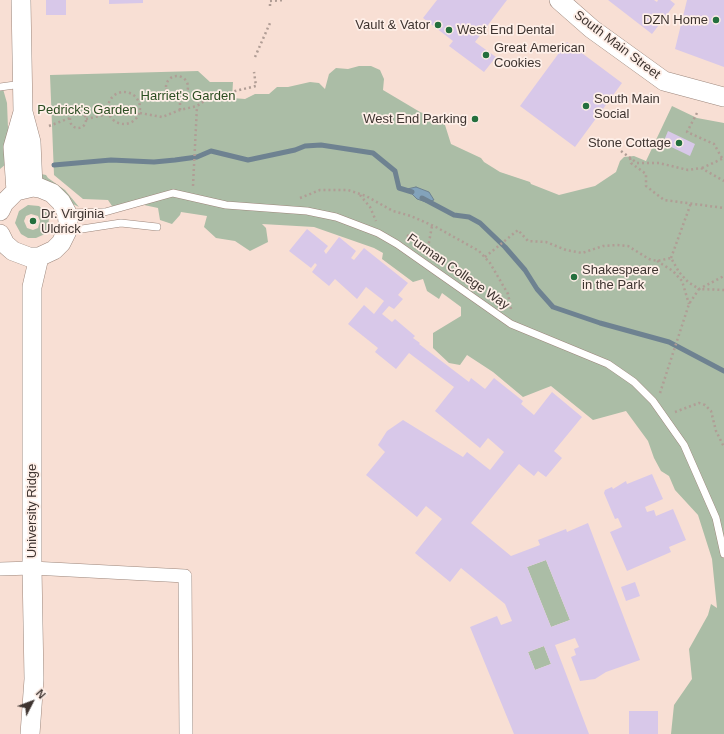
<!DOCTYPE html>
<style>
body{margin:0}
#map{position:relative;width:724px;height:734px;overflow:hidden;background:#f8dfd4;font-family:Arial,sans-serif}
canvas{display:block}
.north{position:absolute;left:12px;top:682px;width:40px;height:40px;-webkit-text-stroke:3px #feefe8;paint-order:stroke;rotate:48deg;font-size:11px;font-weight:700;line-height:16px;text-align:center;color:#3e3430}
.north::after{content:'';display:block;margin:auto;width:14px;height:18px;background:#3e3430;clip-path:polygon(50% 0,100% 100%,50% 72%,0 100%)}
</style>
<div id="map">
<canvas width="724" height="734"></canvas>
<div class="north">N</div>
</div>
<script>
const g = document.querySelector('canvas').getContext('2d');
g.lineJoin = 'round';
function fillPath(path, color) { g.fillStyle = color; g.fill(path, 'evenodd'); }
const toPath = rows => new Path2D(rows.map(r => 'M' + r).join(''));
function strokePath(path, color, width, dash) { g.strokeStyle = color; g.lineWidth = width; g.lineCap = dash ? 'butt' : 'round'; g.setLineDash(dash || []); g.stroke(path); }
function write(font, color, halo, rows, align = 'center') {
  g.font = font + ' Arial,sans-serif'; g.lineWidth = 3.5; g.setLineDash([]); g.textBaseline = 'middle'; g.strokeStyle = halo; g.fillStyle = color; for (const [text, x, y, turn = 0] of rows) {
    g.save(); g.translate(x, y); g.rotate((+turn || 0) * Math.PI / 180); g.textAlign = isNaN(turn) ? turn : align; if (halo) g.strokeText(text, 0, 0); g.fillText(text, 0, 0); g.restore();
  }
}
fillPath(toPath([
 [359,66,371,66,380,70,384,79,383,90,420,112,437,118,445,125,451,144,481,158,484,162,500,172,530,182,531,184,559,195,595,186,616,172,620,161,624,157,634,156,646,161,672,106,697,118,724,123,724,734,671,734,674,705,692,679,689,649,708,615,711,604,717,608,712,559,698,515,675,490,669,476,661,471,654,458,648,441,626,411,593,420,551,386,523,397,493,372,467,355,460,365,449,363,433,348,433,333,461,316,461,307,442,293,439,299,427,291,423,279,413,282,382,259,383,253,374,248,314,227,262,224,266,228,268,242,250,251,235,241,216,238,204,227,207,216,181,212,180,215,172,224,160,220,158,208,144,205,112,206,108,200,83,199,54,175,50,75,198,71,210,82,233,82,232,98,245,99,255,94,269,94,277,87,288,87,310,82,319,83,325,89,329,74,336,68,348,69],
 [0,89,3,89,7,103,8,128,6,164,0,169],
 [41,174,46,175,48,178,65,190,79,207,71,203,43,181],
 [28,205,39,206,47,213,49,218,48,229,45,234,36,238,28,238,21,234,15,223,19,211],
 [31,214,38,216,40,221,38,228,33,230,27,228,24,221,26,216],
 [546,560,570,620,551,627,527,567],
 [544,646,551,664,535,670,528,652]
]), '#abbda6');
const water = toPath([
 [416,187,429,192,434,200,426,202,417,199,407,189,416,187]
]);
fillPath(water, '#83a3bb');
strokePath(water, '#6e8291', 1);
strokePath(toPath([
 [54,165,111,160,154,162,175,160,197,157,211,151,248,160,295,150,305,146,321,145,373,153,395,171,399,188,412,192],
 [422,198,454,215,469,217,480,223,505,247,525,270,537,289,553,307,600,323,669,342,724,371]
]), '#6e8291', 5);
fillPath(toPath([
 [46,0,66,0,66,15,46,15],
 [109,0,143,0,143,3,109,4],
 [437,0,507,0,475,42,496,57,484,72,449,46,453,41,423,18],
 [608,0,654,0,657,2,658,0,670,0,675,4,652,34],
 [687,0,724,0,724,67,675,49],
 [567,42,622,83,575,147,520,106],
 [668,131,695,144,690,156,663,143],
 [307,229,328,246,324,251,326,254,339,237,356,251,351,258,354,260,364,248,408,283,398,295,403,299,394,309,389,306,382,314,392,322,395,319,415,336,413,338,420,343,419,344,469,382,471,378,485,389,494,378,523,401,521,404,534,415,552,392,582,417,554,451,562,458,546,477,538,471,534,476,519,464,471,523,511,556,540,545,538,540,566,529,567,532,588,523,640,660,606,672,595,679,580,681,571,657,576,655,574,649,579,647,575,638,555,645,589,734,514,734,470,627,497,616,501,625,512,621,505,604,461,568,450,582,415,553,442,519,426,506,417,517,366,475,385,452,378,445,387,431,403,420,463,457,467,452,490,470,504,452,488,438,480,448,435,411,454,387,409,353,396,369,375,352,378,348,348,324,364,305,374,314,384,301,366,287,357,299,335,279,329,286,312,272,317,265,315,263,311,268,289,251],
 [546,560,570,620,551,627,527,567],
 [544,646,551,664,535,670,528,652],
 [652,474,663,499,645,507,647,512,654,510,656,516,673,509,686,540,669,547,671,552,627,571,610,532,622,527,618,518,615,519,604,493,605,490,612,487,613,489,626,481,627,484],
 [635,582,640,596,626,601,621,587],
 [629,711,658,711,658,734,629,734]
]), '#d8c8e9');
const lane = toPath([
 [0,87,22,84],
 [69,213,105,212,173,193,226,205,307,211,336,217,378,233,397,244,511,324,608,364,634,382,653,401,684,445,716,518,724,554],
 [69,231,121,223,157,227]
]);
const street = toPath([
 [0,569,32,568,185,576,186,734]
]);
const secondary = toPath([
 [559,0,592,29,664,81,724,97],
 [23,112,31,142,33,187],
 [16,191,13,147,23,112,21,0],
 [0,211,4,203,16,191,33,187,40,188,52,193,61,202,67,213,68,222,67,231,61,243,54,250,39,257,29,257,13,251,5,244,0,234],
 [30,734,34,679,32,568,32,287,39,257]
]);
strokePath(lane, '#9c867b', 8);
strokePath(street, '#9c867b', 14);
strokePath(secondary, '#9c867b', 20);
strokePath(toPath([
 [270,6,270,1,284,0],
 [255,57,270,23],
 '166 87a11 11 0 1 1 22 0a11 11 0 1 1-22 0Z',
 '108 108a16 16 0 1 1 32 0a16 16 0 1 1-32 0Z',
 [180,98,180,110],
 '70 120a8 8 0 1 1 16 0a8 8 0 1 1-16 0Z',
 [140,113,162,117,180,110,197,106,210,97,256,86,254,72],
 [697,113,687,132,714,144,722,158],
 [86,119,109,114],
 [49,126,70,118],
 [621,151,637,163,659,163,688,170,701,168,724,181],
 [630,158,631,163,646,174,646,186,664,200,724,208],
 [702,168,724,158],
 [193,186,197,106],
 [360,195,370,207,376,221],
 [300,198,320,190,348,190,366,196,393,211,411,216,436,227,479,251,490,263,508,294,511,309],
 [407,235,421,245],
 [427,253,432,226],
 [485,257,518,230,528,241,546,242,566,250,582,253,603,246,617,245,628,246,649,259,657,261,671,258,679,272,688,282,699,289,724,276],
 [671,258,691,203],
 [657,261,673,271,682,281,689,304],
 [660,393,689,304,699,289,724,290],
 [675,412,699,403,705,405,711,411,716,431,724,447]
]), '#b09d95', 2.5, [2, 3]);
strokePath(lane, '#fff', 7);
strokePath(street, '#fff', 13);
strokePath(secondary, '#fff', 19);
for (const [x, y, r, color] of [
 [716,20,4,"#246f3d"],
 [438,25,4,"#246f3d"],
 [449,30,4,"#246f3d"],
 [486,55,4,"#246f3d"],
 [586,106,4,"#246f3d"],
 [475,119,4,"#246f3d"],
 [679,143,4,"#246f3d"],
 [33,221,4,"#246f3d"],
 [574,277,4,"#246f3d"]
]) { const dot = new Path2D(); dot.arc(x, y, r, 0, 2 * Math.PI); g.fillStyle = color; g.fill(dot); strokePath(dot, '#feefe8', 1.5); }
write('13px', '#3e3430', '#feefe8', [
 ["DZN Home",708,20,"right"],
 ["Vault & Vator",430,25,"right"],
 ["West End Dental",457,30],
 ["Great American",494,48],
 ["Cookies",494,63],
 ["South Main",594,99],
 ["Social",594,114],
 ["West End Parking",467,119,"right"],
 ["Stone Cottage",671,143,"right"],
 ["Dr. Virginia",41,214],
 ["Uldrick",41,229],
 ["Shakespeare",582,270],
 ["in the Park",582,285]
], 'left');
write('13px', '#3e3430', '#feefe8', [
 ["South Main Street",617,45,37],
 ["Furman College Way",458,272,35],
 ["University Ridge",32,511,-90]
]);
write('13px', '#2b4d21', '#feefe8', [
 ["Harriet's Garden",188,96],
 ["Pedrick's Garden",87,110]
]);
</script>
